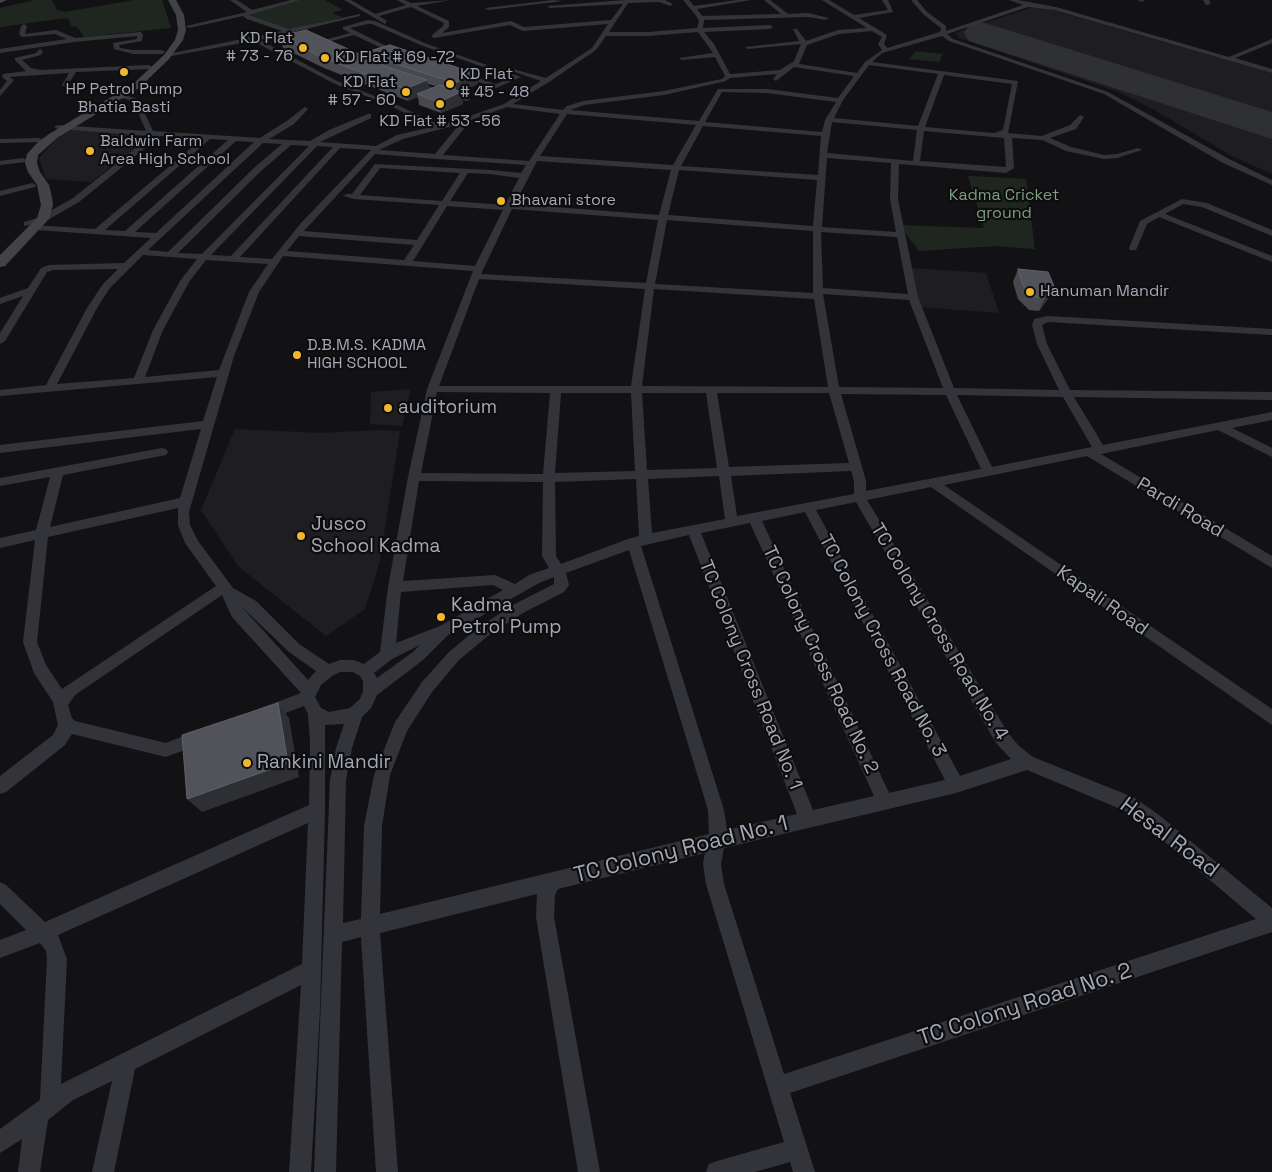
<!DOCTYPE html>
<style>
body{margin:0}
canvas{display:block;background:#121214}
</style>
<canvas width="1272" height="1172"></canvas>
<script>
const g = document.querySelector('canvas').getContext('2d');
g.lineJoin = 'round';
function fillPath(path, color) { g.fillStyle = color; g.fill(path, 'evenodd'); }
const toPath = rows => new Path2D(rows.map(r => 'M' + r).join(''));
function strokePath(path, color, width, dash) { g.strokeStyle = color; g.lineWidth = width; g.lineCap = dash ? 'butt' : 'round'; g.setLineDash(dash || []); g.stroke(path); }
function write(font, color, halo, rows, align = 'center') {
  g.font = font + ' "Space Grotesk",sans-serif'; g.lineWidth = 4.5; g.setLineDash([]); g.textBaseline = 'middle'; g.strokeStyle = halo; g.fillStyle = color; for (const [text, x, y, turn = 0] of rows) {
    g.save(); g.translate(x, y); g.rotate((+turn || 0) * Math.PI / 180); g.textAlign = isNaN(turn) ? turn : align; if (halo) g.strokeText(text, 0, 0); g.fillText(text, 0, 0); g.restore();
  }
}
fillPath(toPath([
 [1041,7,1272,73,1272,174,1232,156,1153,109,1119,92,959,38,955,33,1030,8],
 [71,129,151,136,91,182,46,179,39,158,55,140],
 [911,268,986,273,999,313,919,307],
 [411,389,402,426,370,424,371,392],
 [235,429,321,433,377,430,400,431,380,561,365,609,326,636,238,566,201,510]
]), '#1e1e21');
fillPath(toPath([
 [35,0,52,0,57,10,65,12,134,0,162,0,171,28,84,37,77,27,71,26,69,19,66,18,0,27,0,8],
 [299,0,325,0,343,10,334,12,333,14,343,17,289,30,245,16,255,11],
 [916,51,943,54,939,62,909,59],
 [968,176,1026,179,1035,249,995,246,919,251,899,225,984,228]
]), '#1f2620');
fillPath(toPath([
 [982,22,1272,112,1272,139,969,41,964,33,969,25,982,22]
]), '#2f3034');
fillPath(toPath([
 [230,0,237,0,252,10,291,0,300,0,248,15,289,29,360,14,360,16,260,40,337,81,395,104,440,125,464,118,504,104,541,81,509,70,509,68,546,78,592,48,608,24,523,31,510,25,434,38,431,36,443,26,444,23,411,7,379,16,387,21,385,24,344,0,351,0,375,14,406,5,397,0,404,0,411,3,451,0,417,6,449,21,449,27,442,33,511,21,524,27,611,20,623,4,550,8,547,6,625,0,665,0,673,4,670,6,659,2,628,3,609,32,648,32,697,28,699,21,697,17,683,0,689,0,694,6,737,0,751,0,697,9,702,16,781,14,764,0,770,0,788,14,808,13,829,18,826,20,808,17,704,20,703,28,770,25,773,27,770,29,704,32,714,44,730,74,780,70,794,61,801,44,748,49,745,47,799,41,793,29,797,29,806,41,838,30,867,28,822,0,829,0,854,15,888,10,882,0,888,0,893,12,859,18,887,35,884,44,887,48,940,32,941,28,923,14,911,0,917,0,927,12,946,26,946,31,1023,5,1009,0,1018,0,1056,7,1229,57,1272,39,1272,43,1235,58,1272,69,1272,73,1054,10,1028,7,947,34,953,39,1108,92,1229,159,1272,180,1272,185,1223,163,1104,94,949,41,942,36,882,53,872,62,1018,81,1008,133,1042,136,1070,125,1080,115,1084,117,1076,129,1050,138,1071,147,1104,155,1117,154,1138,148,1142,150,1117,158,1104,159,1066,151,1042,140,1012,138,1014,168,1006,173,899,164,898,199,918,297,954,388,1059,390,1037,344,1032,325,1034,319,1048,316,1272,329,1272,335,1048,322,1042,325,1047,344,1070,390,1272,392,1272,400,1074,397,1103,445,1272,412,1272,420,1232,428,1272,448,1272,457,1218,430,1101,454,1272,556,1272,568,1087,456,944,485,1272,709,1272,725,931,487,867,500,1008,733,1019,746,1033,757,1135,798,1159,815,1272,908,1272,932,790,1093,815,1172,793,1172,790,1162,755,1172,706,1172,709,1164,717,1161,784,1142,706,884,703,864,705,853,558,889,555,895,554,917,600,1172,578,1172,536,917,537,894,380,933,398,1172,376,1172,361,937,342,942,336,1172,314,1172,330,780,336,748,344,724,325,725,325,810,320,1009,311,1172,289,1172,301,985,135,1069,114,1172,92,1172,112,1081,73,1100,48,1120,40,1172,18,1172,22,1139,0,1153,0,1129,40,1100,47,959,46,951,40,943,0,958,0,940,26,930,0,904,0,882,6,885,45,922,309,805,310,742,308,714,304,706,264,721,258,719,256,714,258,709,301,693,232,617,222,595,75,695,68,705,72,718,75,721,166,743,199,730,205,732,207,737,205,742,166,757,72,734,65,745,6,792,0,794,0,776,53,735,58,725,53,702,34,673,23,642,35,540,0,548,0,538,36,530,50,477,0,486,0,478,162,448,166,449,168,452,166,455,63,475,50,527,180,498,201,429,0,453,0,445,203,421,217,377,0,396,0,390,46,385,87,308,103,284,118,269,53,270,47,272,5,341,0,344,0,333,23,296,0,304,0,298,28,288,41,268,49,265,124,263,151,238,36,230,32,227,33,225,95,229,202,139,160,136,79,202,46,221,24,226,24,222,40,217,73,198,151,136,58,129,54,127,58,125,146,131,133,101,118,97,117,96,120,94,138,99,153,131,260,138,288,120,305,107,308,109,294,124,269,139,310,141,329,130,368,114,371,114,371,118,320,142,376,146,397,135,432,127,391,106,333,83,253,41,166,57,166,55,168,54,282,31,247,19,243,16,189,28,186,26,247,12,230,0],
 [872,31,882,37,878,44,882,50,865,62,857,73,799,64,807,45,839,34,872,31],
 [698,32,713,53,679,58,682,60,715,57,725,76,722,79,664,91,583,101,567,106,563,110,513,104,549,82,596,50,606,36,648,36,698,32],
 [869,65,938,74,918,126,834,118,843,100,869,65],
 [794,67,854,76,838,98,767,89,718,89,699,121,570,110,584,105,664,95,726,81,730,78,777,74,773,79,776,81,794,67],
 [944,75,1012,84,1003,130,994,133,925,127,944,75],
 [722,92,767,93,836,102,825,120,822,132,705,122,722,92],
 [507,107,560,114,529,161,443,155,466,126,463,123,507,107],
 [567,114,696,125,673,165,540,156,567,114],
 [832,122,917,130,913,161,827,153,832,122],
 [457,125,458,126,435,154,379,150,403,139,457,125],
 [703,126,821,136,818,175,681,166,703,126],
 [924,131,1004,138,1006,167,920,161,924,131],
 [210,139,228,140,125,231,105,230,210,139],
 [236,141,254,142,156,233,135,232,236,141],
 [263,143,282,144,255,167,168,252,148,250,263,143],
 [291,145,309,146,202,254,178,253,261,171,291,145],
 [317,146,333,147,231,256,211,255,317,146],
 [340,148,371,150,301,223,272,259,240,257,340,148],
 [375,154,437,159,526,165,521,173,490,170,375,164,352,194,347,194,343,196,354,199,439,205,417,240,304,231,375,154],
 [827,158,891,163,890,199,896,232,822,227,827,158],
 [537,161,671,170,659,215,515,204,537,161],
 [380,168,460,173,442,201,360,195,380,168],
 [679,170,817,180,813,226,668,215,679,170],
 [468,173,490,174,519,178,505,205,450,201,468,173],
 [447,206,503,210,475,266,413,261,447,206],
 [512,209,658,220,646,283,481,274,512,209],
 [667,220,813,231,813,293,655,284,667,220],
 [821,232,897,237,908,294,823,288,821,232],
 [299,236,414,245,404,260,287,251,299,236],
 [143,255,197,259,180,281,153,330,134,378,57,384,97,308,110,288,143,255],
 [283,256,473,271,427,389,408,477,388,587,380,652,364,664,354,660,340,660,329,664,299,644,256,601,233,588,198,541,190,525,189,512,234,356,259,292,283,256],
 [206,260,268,264,249,292,219,370,145,377,163,330,189,282,206,260],
 [479,279,645,289,631,386,439,386,479,279],
 [654,289,814,299,828,387,642,386,654,289],
 [823,294,909,300,943,388,839,387,823,294],
 [437,392,550,393,543,474,421,473,437,392],
 [561,393,631,393,635,471,555,473,561,393],
 [642,393,706,393,717,468,647,470,642,393],
 [717,393,829,393,849,463,729,467,717,393],
 [841,394,946,395,981,469,866,491,866,481,841,394],
 [957,395,1063,397,1092,447,992,467,957,395],
 [851,471,854,481,854,494,737,516,731,476,851,471],
 [719,476,725,519,652,533,648,479,719,476],
 [636,479,639,536,628,539,561,564,556,556,555,482,636,479],
 [419,481,543,482,542,556,549,568,529,575,515,584,495,575,403,581,419,481],
 [856,502,996,743,1011,759,960,776,816,510,856,502],
 [178,508,178,525,185,543,216,586,62,689,46,665,37,642,48,537,178,508],
 [805,512,945,780,889,793,762,521,805,512],
 [750,523,874,796,813,810,701,533,750,523],
 [689,535,797,814,727,830,724,810,641,546,689,535],
 [629,550,708,810,709,834,380,914,382,826,390,775,407,731,432,692,459,660,489,635,523,613,564,592,569,585,566,573,629,550],
 [554,577,554,584,513,605,479,627,449,652,422,682,395,722,374,775,364,826,361,919,343,923,346,780,352,748,362,717,371,708,377,695,423,660,448,635,539,583,554,577],
 [493,585,503,590,440,626,396,643,401,592,493,585],
 [241,606,289,652,316,671,308,680,241,606],
 [420,645,413,652,377,678,374,673,392,659,420,645],
 [340,672,353,672,360,676,363,681,363,691,360,699,350,708,329,712,321,708,315,697,321,685,332,676,340,672],
 [1027,770,1123,810,1147,827,1256,919,784,1074,724,884,721,864,724,848,956,793,1027,770],
 [308,823,302,964,61,1084,67,959,58,935,308,823],
 [553,0,563,1,488,10,485,8,553,0],
 [1137,0,1145,0,1142,2,1137,0],
 [1203,0,1209,0,1211,4,1206,5,1203,0],
 [368,20,375,21,427,44,521,77,496,88,392,53,354,35,320,44,317,42,350,33,343,29,343,27,368,20],
 [368,24,372,24,423,46,512,77,496,84,396,51,350,28,368,24],
 [24,24,27,26,25,34,56,30,75,38,140,32,143,34,142,41,119,45,120,48,133,50,162,50,165,52,162,54,133,54,114,49,113,43,137,39,137,36,74,42,0,53,0,49,67,39,55,34,22,37,19,34,21,26,24,24],
 [40,49,43,51,41,55,22,60,31,68,40,70,149,65,152,67,149,69,76,72,67,86,65,87,62,85,69,73,9,77,14,80,0,96,0,90,7,81,2,77,3,74,26,71,15,60,15,58,36,53,40,49],
 [409,81,413,81,471,100,466,101,409,83,409,81],
 [39,138,43,140,42,142,0,143,0,139,39,138],
 [23,158,27,160,26,162,0,165,0,161,23,158],
 [32,183,36,185,35,187,0,196,0,191,32,183],
 [1182,199,1207,203,1272,230,1272,236,1202,207,1183,204,1165,214,1272,256,1272,262,1159,217,1147,224,1136,250,1130,250,1129,248,1140,221,1182,199]
]), '#333439');
fillPath(toPath([
 [0,0,7,0,0,3,0,0],
 [168,0,176,0,184,15,186,30,183,40,169,59,139,88,57,138,38,155,37,163,40,172,49,185,52,197,53,205,49,219,5,266,0,267,0,255,37,218,41,205,37,185,28,172,25,163,27,154,37,143,49,134,133,84,164,55,175,40,178,30,176,15,168,0]
]), '#414349');
fillPath(toPath([
 [280,36,371,59,369,51,478,84,460,92,463,104,441,113,419,105,418,97,408,101,324,68,283,48],
 [428,84,436,86,429,89],
 [1018,269,1054,286,1048,299,1039,311,1029,310,1018,299,1013,282]
]), '#48494f');
fillPath(toPath([
 [477,74,478,84,457,93,455,83],
 [427,80,430,92,417,94,418,97,408,101,405,89],
 [461,92,463,104,441,113,439,102],
 [1054,286,1048,299,1039,311,1045,298],
 [278,703,289,718,299,777,202,812,187,799]
]), '#2e2f33');
const building = toPath([
 [306,30,390,68,427,80,405,89,321,57,280,36,306,30],
 [390,45,477,74,455,83,396,64,369,51,390,45],
 [440,85,461,92,439,102,417,94,440,85],
 [1018,269,1048,272,1054,286,1045,298,1035,297,1023,286,1018,269],
 [278,703,288,763,187,799,182,735,278,703]
]);
fillPath(building, '#52535a');
strokePath(building, '#5f6168', 1);
for (const [x, y, r, color] of [
 [303,48,5,"#efb62f"],
 [325,58,5,"#efb62f"],
 [124,72,5,"#efb62f"],
 [450,84,5,"#efb62f"],
 [406,92,5,"#efb62f"],
 [440,104,5,"#efb62f"],
 [90,151,5,"#efb62f"],
 [501,201,5,"#efb62f"],
 [1030,292,5,"#efb62f"],
 [297,355,5,"#efb62f"],
 [388,408,5,"#efb62f"],
 [301,536,5,"#efb62f"],
 [441,617,5,"#efb62f"],
 [247,763,5,"#efb62f"]
]) { const dot = new Path2D(); dot.arc(x, y, r, 0, 2 * Math.PI); g.fillStyle = color; g.fill(dot); strokePath(dot, '#0d0d0f', 2); }
write('16px', '#a4a8b4', '#0d0d0f', [
 ["KD Flat",293,39,"right"],
 ["# 73 - 76",293,57,"right"],
 ["KD Flat # 69 -72",335,58],
 ["KD Flat",460,75],
 ["# 45 - 48",460,93],
 ["KD Flat",396,83,"right"],
 ["# 57 - 60",396,101,"right"],
 ["HP Petrol Pump",124,90,"center"],
 ["Bhatia Basti",124,108,"center"],
 ["KD Flat # 53 -56",440,122,"center"],
 ["Baldwin Farm",100,142],
 ["Area High School",100,160],
 ["Bhavani store",511,201],
 ["Hanuman Mandir",1040,292],
 ["D.B.M.S. KADMA",307,346],
 ["HIGH SCHOOL",307,364]
], 'left');
write('16px', '#7b9f7e', '#0d0d0f', [
 ["Kadma Cricket",1004,196],
 ["ground",1004,214]
]);
write('19px', '#a4a8b4', '#0d0d0f', [
 ["auditorium",398,408],
 ["Jusco",311,525],
 ["School Kadma",311,547],
 ["Kadma",451,606],
 ["Petrol Pump",451,628],
 ["Rankini Mandir",257,763]
], 'left');
write('19px', '#a4a8b4', '#0d0d0f', [
 ["Pardi Road",1180,508,31],
 ["Kapali Road",1102,601,35],
 ["TC Colony Cross Road No. 4",939,632,59],
 ["TC Colony Cross Road No. 3",882,646,62],
 ["TC Colony Cross Road No. 2",820,660,65],
 ["TC Colony Cross Road No. 1",750,675,68]
]);
write('22px', '#a4a8b4', '#0d0d0f', [
 ["Hesal Road",1169,838,37],
 ["TC Colony Road No. 1",681,850,-14],
 ["TC Colony Road No. 2",1025,1005,-18]
]);
</script>
